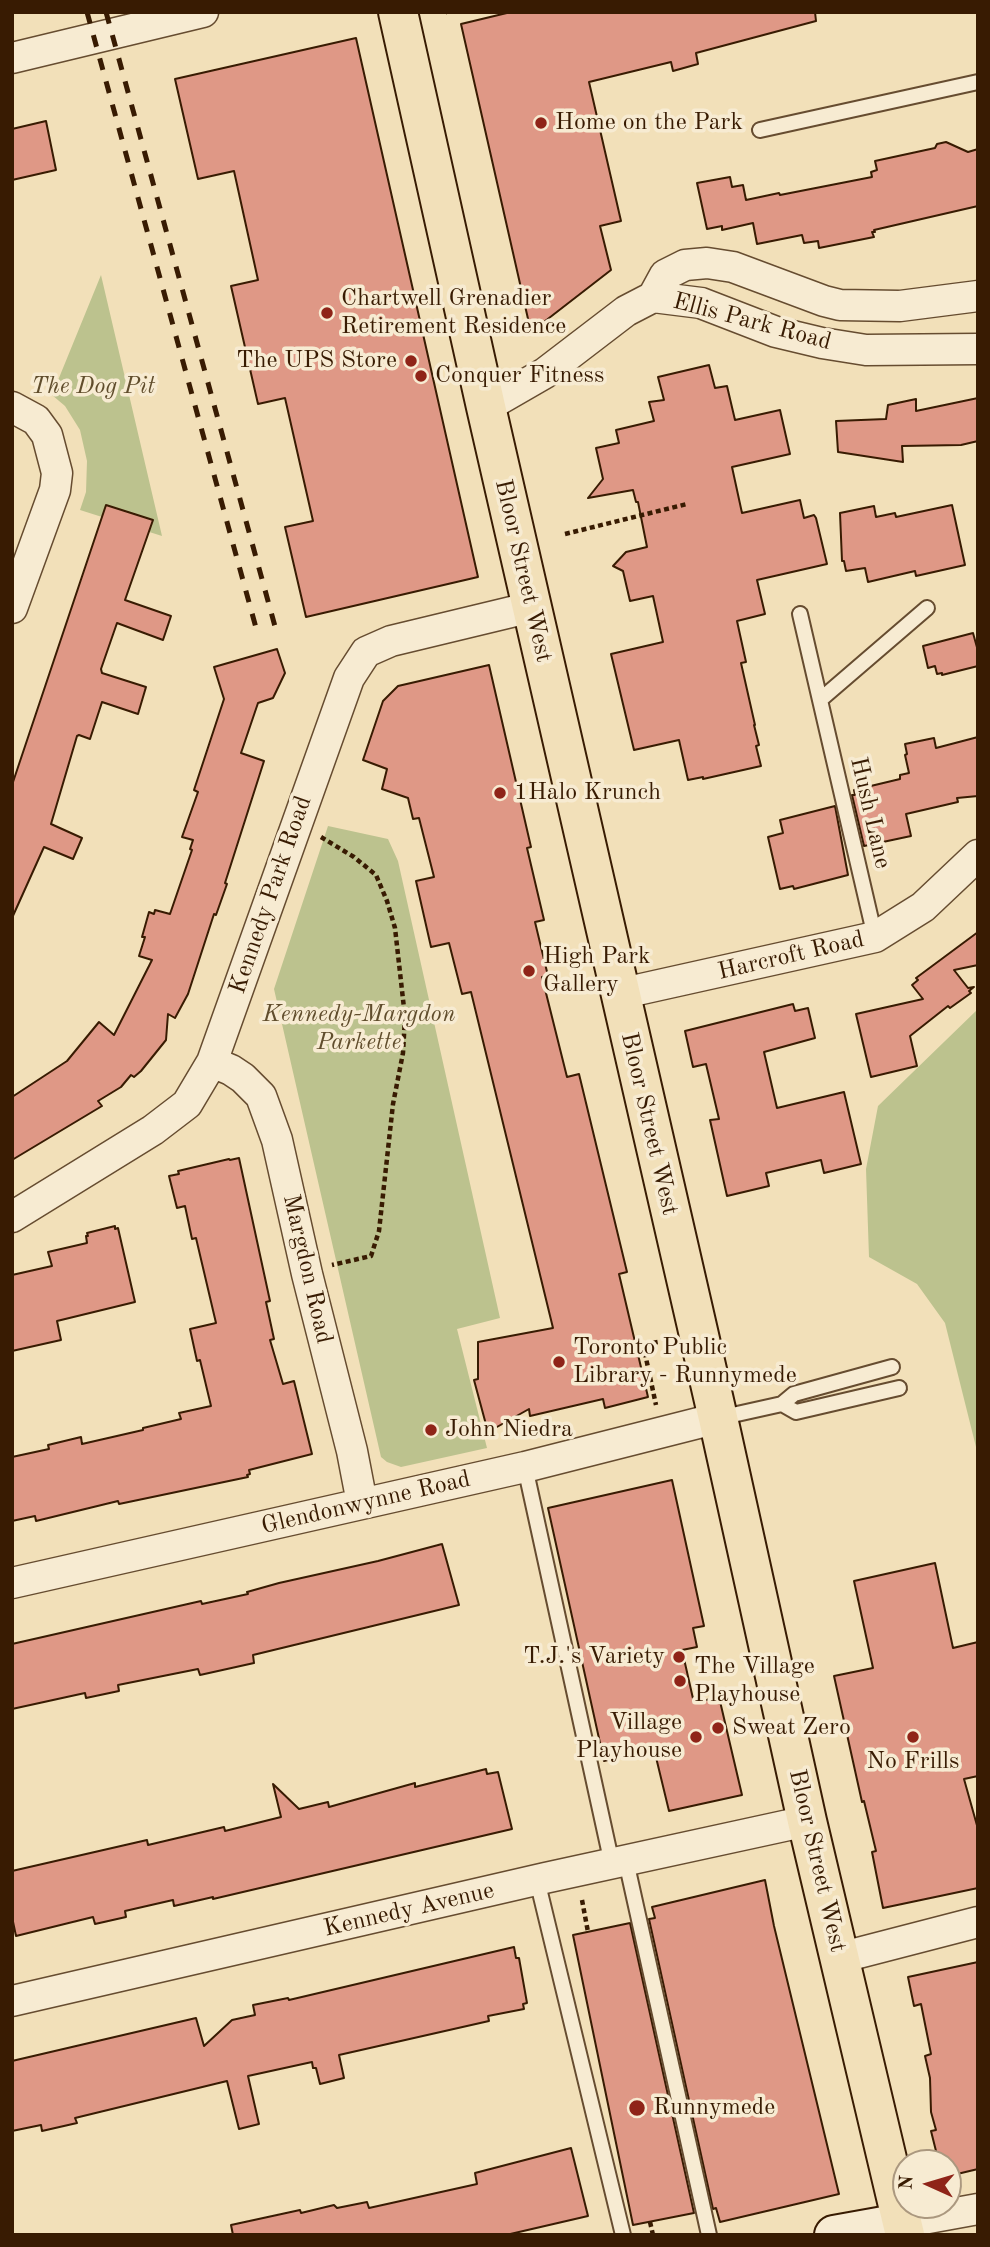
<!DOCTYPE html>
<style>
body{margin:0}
#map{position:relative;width:990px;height:2247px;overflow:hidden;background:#f2e0b9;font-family:"Old Standard TT",serif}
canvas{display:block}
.frame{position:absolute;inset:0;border:14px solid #381b02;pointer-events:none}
.north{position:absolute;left:892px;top:2149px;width:70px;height:70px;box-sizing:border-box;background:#f7ebd2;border:2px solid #ab987f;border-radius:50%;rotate:274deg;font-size:19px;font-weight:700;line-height:28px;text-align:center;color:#381b02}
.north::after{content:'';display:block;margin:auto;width:24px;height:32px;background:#8f2418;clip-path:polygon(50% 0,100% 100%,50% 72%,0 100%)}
</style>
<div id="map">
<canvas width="990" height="2247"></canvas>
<div class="frame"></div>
<div class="north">N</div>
</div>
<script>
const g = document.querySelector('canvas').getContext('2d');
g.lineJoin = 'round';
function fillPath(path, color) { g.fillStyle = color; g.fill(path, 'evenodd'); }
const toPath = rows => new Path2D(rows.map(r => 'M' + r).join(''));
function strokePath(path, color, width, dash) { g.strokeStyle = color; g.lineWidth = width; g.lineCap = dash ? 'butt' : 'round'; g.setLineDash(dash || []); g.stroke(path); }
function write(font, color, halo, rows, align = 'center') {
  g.font = font + ' "Old Standard TT",serif'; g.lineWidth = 7; g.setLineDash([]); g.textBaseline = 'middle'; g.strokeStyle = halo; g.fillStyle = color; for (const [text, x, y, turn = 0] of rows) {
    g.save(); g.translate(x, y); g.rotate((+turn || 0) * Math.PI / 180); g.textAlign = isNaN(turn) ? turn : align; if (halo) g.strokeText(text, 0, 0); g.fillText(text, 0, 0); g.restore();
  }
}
fillPath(toPath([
 [101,275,162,536,80,510,86,492,87,461,80,430,65,406,52,395],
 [328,826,388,839,398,861,500,1318,457,1329,487,1448,401,1467,387,1462,381,1457,274,989],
 [978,1009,978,1455,945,1323,917,1284,869,1257,866,1169,878,1106]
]), '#bcc28e');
const building = toPath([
 [511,12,815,12,816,21,696,53,698,64,673,71,671,62,589,82,621,221,600,226,611,270,531,332,461,24,511,12],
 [356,38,478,577,306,617,285,527,313,521,285,398,258,404,231,286,258,280,234,171,198,179,175,79,356,38],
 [46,121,56,170,12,180,12,129,46,121],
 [946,142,968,152,978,149,978,206,874,230,875,232,872,232,874,237,819,248,818,241,804,243,802,235,757,244,753,223,722,230,722,226,707,229,697,183,730,177,732,187,743,185,746,200,779,193,780,195,872,177,871,172,877,170,875,161,935,148,937,144,946,142],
 [709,365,715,388,727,386,735,420,780,410,790,454,732,467,742,513,800,500,804,518,814,515,816,518,827,564,757,580,765,614,737,621,746,662,741,663,755,725,754,725,759,745,756,746,761,766,703,779,703,777,688,780,679,740,634,750,611,654,663,642,653,596,630,601,623,571,613,566,626,552,647,547,638,502,636,502,633,490,588,498,603,479,596,448,619,443,616,430,654,421,649,402,664,400,658,377,709,365],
 [978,398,978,441,961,445,902,446,903,462,838,452,836,421,886,419,888,405,916,399,916,411,978,398],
 [106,505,153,520,125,600,171,616,163,640,117,623,101,669,102,673,146,687,138,714,102,702,90,739,79,735,77,736,51,824,82,838,73,859,44,847,12,918,12,785,106,505],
 [952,505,965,565,916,576,915,571,868,582,865,568,846,571,844,561,842,561,840,513,874,506,876,517,895,513,896,517,952,505],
 [973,633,978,651,978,666,942,675,942,673,937,674,935,666,928,668,923,646,973,633],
 [277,649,285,673,273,698,258,703,241,753,264,761,225,883,227,884,216,915,214,914,188,994,175,1018,168,1014,166,1040,141,1071,134,1077,131,1075,121,1087,98,1101,102,1106,12,1160,12,1097,67,1061,99,1022,114,1035,152,960,139,956,145,937,142,937,149,912,154,914,155,910,170,914,192,850,190,849,193,840,182,837,198,792,194,790,224,699,214,667,277,649],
 [489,665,531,847,527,848,544,920,535,922,548,976,542,977,567,1077,579,1074,627,1272,619,1274,648,1397,605,1408,603,1399,530,1416,529,1409,488,1432,474,1380,478,1379,478,1342,553,1328,471,992,462,994,449,943,431,947,416,881,434,877,419,818,413,819,408,798,382,789,387,769,363,760,383,701,398,686,489,665],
 [978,737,978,796,957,798,958,802,906,814,911,836,864,846,852,795,855,795,854,790,900,779,900,775,909,773,905,755,907,754,905,744,934,738,936,748,978,737],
 [835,806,848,875,794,889,793,886,780,889,768,837,783,833,780,820,835,806],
 [978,932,978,965,954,970,968,988,974,987,969,991,971,993,950,1008,948,1006,910,1036,917,1066,871,1077,856,1014,923,999,912,985,918,980,916,978,978,932],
 [793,1004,795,1011,808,1008,815,1038,764,1052,777,1108,844,1092,861,1164,824,1173,821,1160,766,1173,769,1186,727,1196,710,1120,719,1119,706,1064,693,1067,685,1031,793,1004],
 [239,1158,270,1301,266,1302,274,1339,270,1340,283,1384,294,1381,312,1454,249,1470,250,1474,247,1475,248,1477,119,1504,118,1501,36,1521,35,1516,12,1521,12,1457,49,1449,48,1445,81,1437,82,1444,143,1430,143,1428,181,1419,179,1413,211,1406,200,1360,197,1361,190,1329,216,1323,196,1238,192,1239,185,1206,177,1208,169,1176,179,1174,178,1171,229,1159,230,1160,239,1158],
 [115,1226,115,1229,118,1228,135,1302,57,1321,61,1340,12,1351,12,1275,52,1266,48,1252,87,1243,86,1236,88,1236,87,1233,115,1226],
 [672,1480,704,1626,693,1628,697,1647,682,1650,694,1703,719,1697,742,1795,669,1811,654,1749,604,1761,548,1508,672,1480],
 [442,1544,459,1605,253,1655,254,1663,200,1675,198,1669,118,1685,119,1691,86,1698,85,1693,12,1709,12,1644,201,1601,202,1604,248,1594,247,1592,279,1583,378,1561,442,1544],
 [935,1563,953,1648,978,1642,978,1776,964,1779,978,1829,978,1888,883,1908,872,1852,876,1851,864,1801,862,1802,834,1676,873,1668,854,1581,935,1563],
 [486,1769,487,1774,498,1772,512,1829,213,1899,213,1897,174,1906,173,1900,125,1911,126,1917,95,1924,93,1917,16,1936,12,1917,12,1871,147,1840,148,1845,224,1827,225,1831,281,1817,273,1784,299,1809,328,1802,329,1807,415,1783,415,1787,486,1769],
 [765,1880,774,1926,839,2194,720,2222,716,2208,713,2209,649,1919,655,1918,652,1907,765,1880],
 [630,1923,694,2213,633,2225,573,1935,630,1923],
 [514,1947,516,1958,519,1958,527,2003,523,2004,524,2009,488,2016,489,2021,339,2055,344,2078,320,2084,316,2068,313,2068,312,2062,248,2076,259,2124,239,2129,227,2081,75,2118,77,2123,42,2131,41,2125,12,2131,12,2061,196,2018,204,2046,232,2020,255,2015,253,2005,288,1998,289,2000,514,1947],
 [978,1962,978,2169,953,2175,948,2172,948,2163,939,2163,931,2131,936,2130,931,2112,930,2078,925,2056,931,2054,921,2004,914,2006,908,1977,978,1962],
 [571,2148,588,2216,506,2235,233,2235,231,2225,300,2210,301,2213,334,2205,337,2208,367,2202,369,2208,477,2184,475,2173,571,2148]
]);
fillPath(building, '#df9886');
strokePath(building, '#381b02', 2);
const lane = toPath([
 [760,130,978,82],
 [800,614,875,937],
 [820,700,927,608],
 [782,1404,796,1412,899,1388],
 [719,1418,782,1404,794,1394,892,1367],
 [525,1467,612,1864],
 [626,1861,709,2235],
 [537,1880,623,2235]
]);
const street = toPath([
 [12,58,203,12],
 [653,297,665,275,685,265,707,263,733,267,824,301,840,305,900,306,978,296],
 [12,407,36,420,47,435,57,473,55,490,12,608],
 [486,407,545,373,626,311,653,297,701,303,776,332,822,343,866,350,978,349],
 [619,994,875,937,923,907,978,855],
 [212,1062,231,1070,243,1078,261,1096,277,1140,307,1274,352,1451,362,1503],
 [12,1217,153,1130,187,1104,212,1062,349,678,366,652,391,641,532,607],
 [12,1583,525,1467,718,1418],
 [839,1958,978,1922],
 [12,2001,545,1878,807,1821],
 [901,2223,978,2209]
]);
const secondary = toPath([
 [834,2235,901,2223]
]);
const primary = toPath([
 [398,12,486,407,718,1418,807,1821,905,2235]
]);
strokePath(lane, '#664c30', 18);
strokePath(street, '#664c30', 33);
strokePath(secondary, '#381b02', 42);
strokePath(primary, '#381b02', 42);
strokePath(toPath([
 [445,13,446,12],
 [565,534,687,504],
 [321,837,354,857,376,875,387,901,395,928,405,1017,403,1053,393,1104,379,1231,371,1256,332,1265],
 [643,1344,656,1405],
 [636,1346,658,1342],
 [582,1900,588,1932],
 [650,2222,653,2235]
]), '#381b02', 4.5, [5, 3.5]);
strokePath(lane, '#f7ebd2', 14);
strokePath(street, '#f7ebd2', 30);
strokePath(secondary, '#f7ebd2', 38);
strokePath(primary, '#f2e0b9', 38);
strokePath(toPath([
 [87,12,258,635],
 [106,12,276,630]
]), '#381b02', 5, [12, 12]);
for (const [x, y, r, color] of [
 [541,123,7,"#8f2418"],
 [327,313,7,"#8f2418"],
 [411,361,7,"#8f2418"],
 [421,376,7,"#8f2418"],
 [500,793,7,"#8f2418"],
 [529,971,7,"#8f2418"],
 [559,1362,7,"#8f2418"],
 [431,1430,7,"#8f2418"],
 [679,1657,7,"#8f2418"],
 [680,1681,7,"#8f2418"],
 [718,1728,7,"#8f2418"],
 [696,1737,7,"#8f2418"],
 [913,1737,7,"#8f2418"],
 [637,2108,9,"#8f2418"]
]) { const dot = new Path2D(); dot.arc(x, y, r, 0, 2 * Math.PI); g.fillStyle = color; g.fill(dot); strokePath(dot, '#f7ebd2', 2.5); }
write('24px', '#381b02', '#f7ebd2', [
 ["Home on the Park",555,123],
 ["Chartwell Grenadier",341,299],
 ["Retirement Residence",341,327],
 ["The UPS Store",397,361,"right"],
 ["Conquer Fitness",435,376],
 ["1Halo Krunch",514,793],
 ["High Park",543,957],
 ["Gallery",543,985],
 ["Toronto Public",573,1348],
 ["Library - Runnymede",573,1376],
 ["John Niedra",445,1430],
 ["T.J.'s Variety",665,1657,"right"],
 ["The Village",694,1667],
 ["Playhouse",694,1695],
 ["Village",682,1723,"right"],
 ["Playhouse",682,1751,"right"],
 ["Sweat Zero",732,1728],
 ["No Frills",913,1762,"center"],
 ["Runnymede",653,2108]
], 'left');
write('24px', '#381b02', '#f7ebd2', [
 ["Ellis Park Road",752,322,15],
 ["Bloor Street West",523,571,77],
 ["Hush Lane",870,813,77],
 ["Kennedy Park Road",271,895,-71],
 ["Harcroft Road",791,956,-13],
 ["Bloor Street West",649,1124,77],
 ["Margdon Road",307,1269,77],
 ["Glendonwynne Road",366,1503,-13],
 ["Bloor Street West",817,1861,77],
 ["Kennedy Avenue",409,1910,-13]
]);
write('italic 24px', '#604d2c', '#f7ebd2', [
 ["The Dog Pit",93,387],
 ["Kennedy-Margdon",359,1015],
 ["Parkette",359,1043]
]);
</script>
